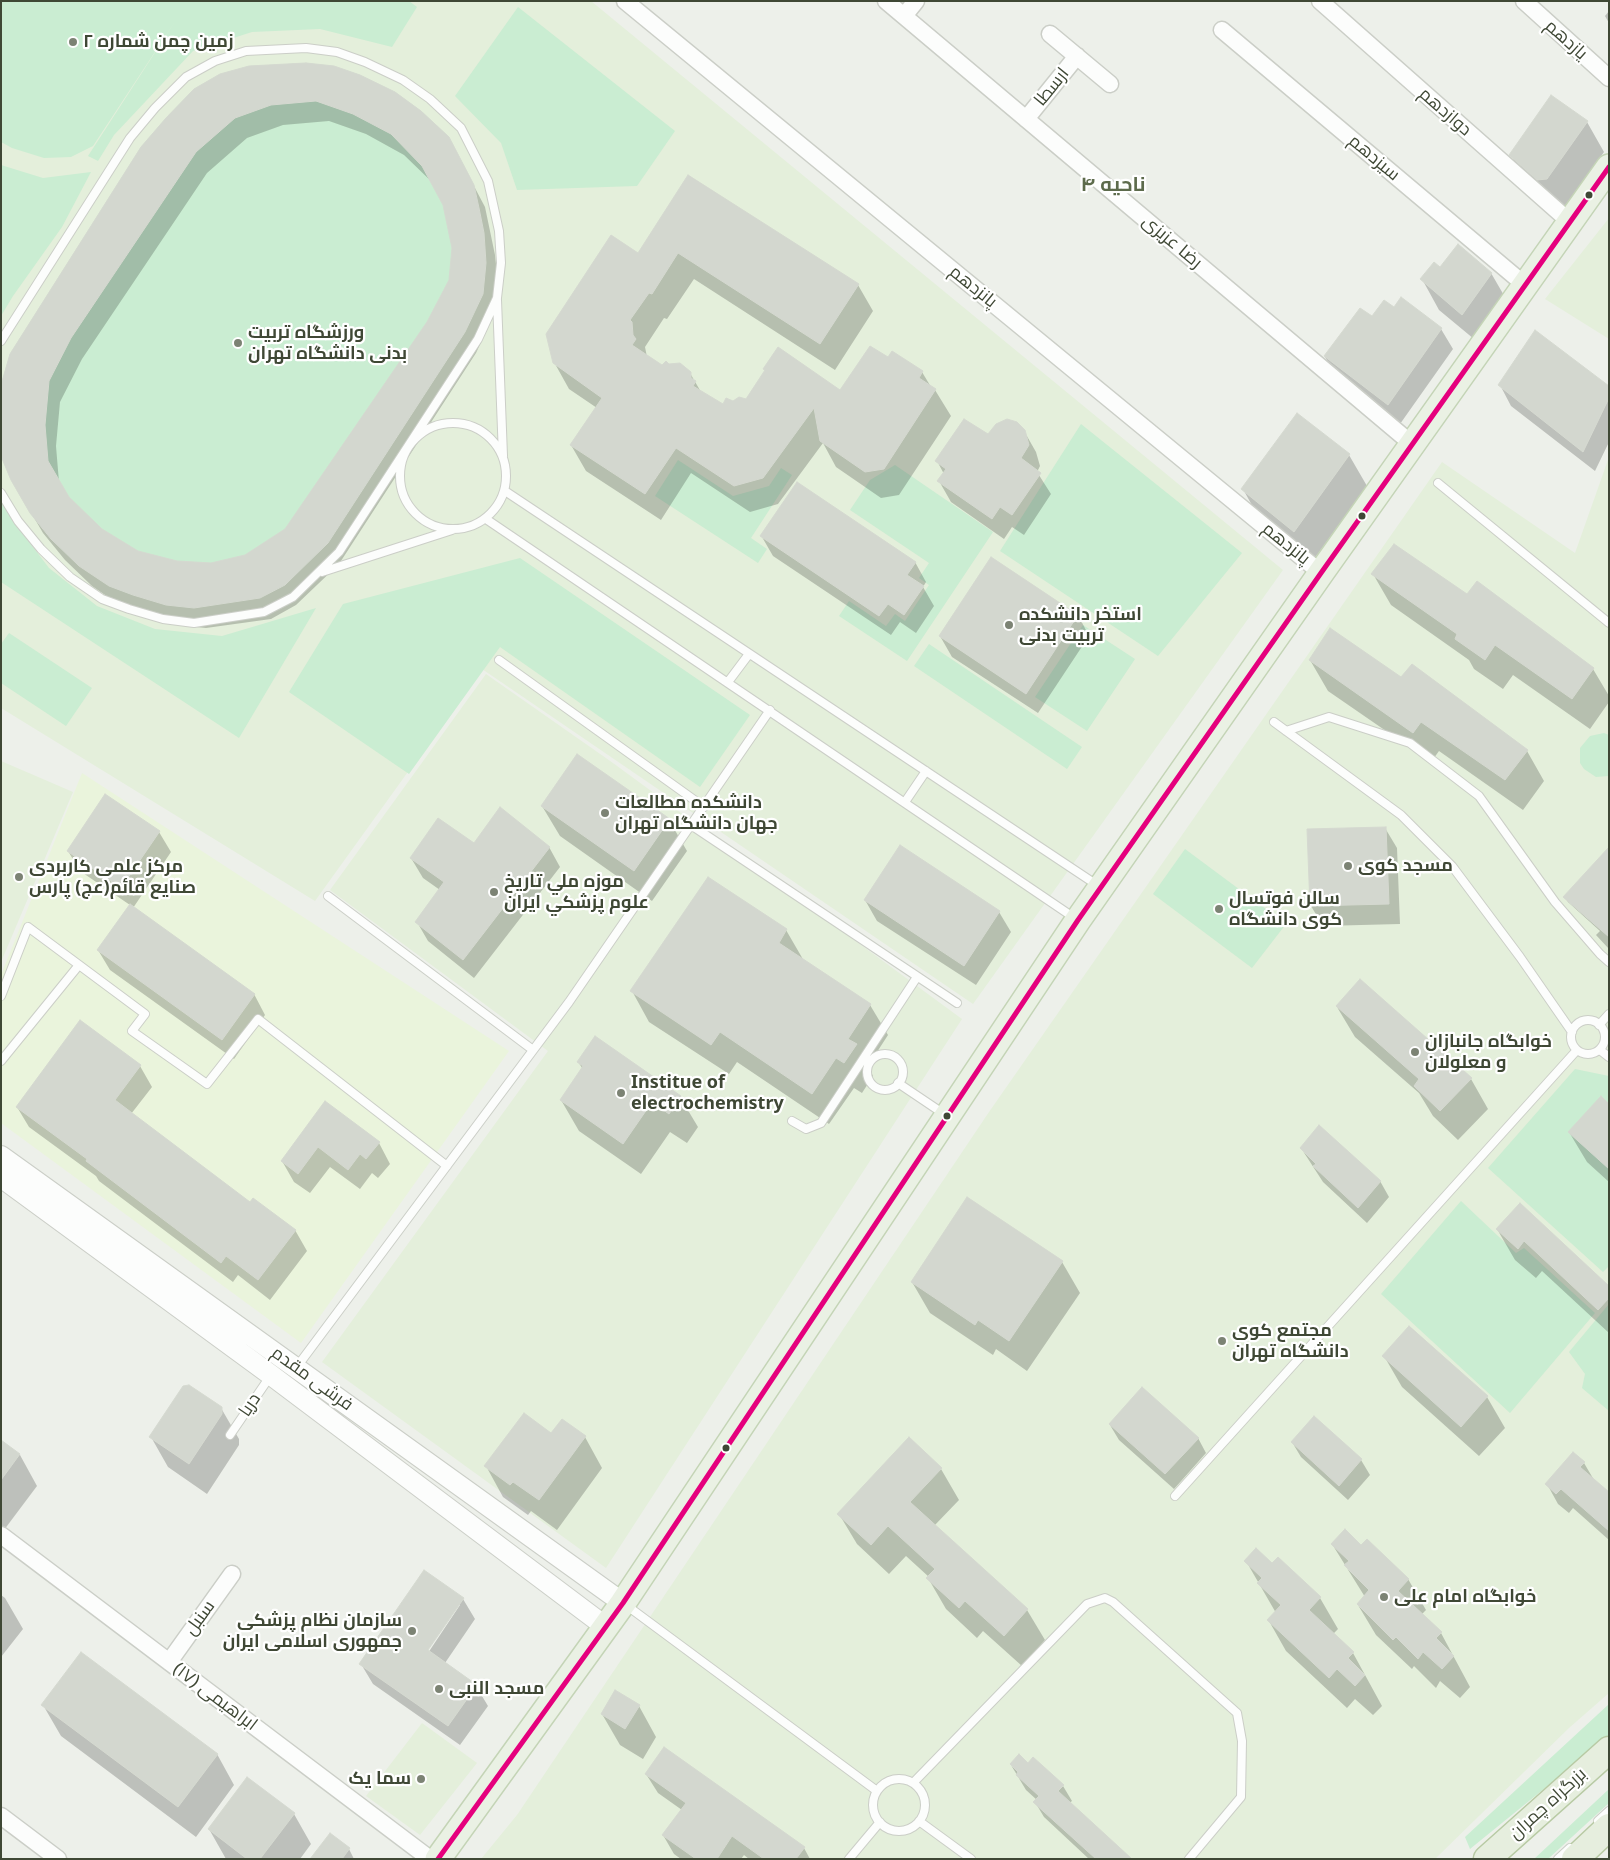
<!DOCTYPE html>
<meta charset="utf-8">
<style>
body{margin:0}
#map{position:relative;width:1610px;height:1860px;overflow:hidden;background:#edf0ea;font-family:"Noto Sans",sans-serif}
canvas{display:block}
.frame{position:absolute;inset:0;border:2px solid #3f4835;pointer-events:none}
</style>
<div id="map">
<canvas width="1610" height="1860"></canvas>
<div class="frame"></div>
</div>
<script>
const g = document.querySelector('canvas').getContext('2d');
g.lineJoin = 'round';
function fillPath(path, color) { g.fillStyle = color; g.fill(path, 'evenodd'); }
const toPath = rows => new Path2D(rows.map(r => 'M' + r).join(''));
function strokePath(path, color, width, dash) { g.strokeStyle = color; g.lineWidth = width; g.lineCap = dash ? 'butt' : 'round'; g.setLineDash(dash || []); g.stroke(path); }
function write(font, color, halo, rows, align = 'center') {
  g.font = font + ' "Noto Sans",Cairo,sans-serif'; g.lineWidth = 4.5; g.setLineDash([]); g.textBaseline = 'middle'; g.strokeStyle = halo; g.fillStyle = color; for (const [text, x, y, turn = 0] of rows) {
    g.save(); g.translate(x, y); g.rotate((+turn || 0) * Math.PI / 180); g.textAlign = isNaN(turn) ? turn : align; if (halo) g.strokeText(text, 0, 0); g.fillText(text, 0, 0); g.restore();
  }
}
fillPath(toPath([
 [82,773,509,1051,301,1343,1,1123,1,975]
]), '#eaf4dc');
fillPath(toPath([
 [1,1,591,1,1283,570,973,1004,482,669,315,901,1,708],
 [1609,218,1609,339,1545,299],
 [1609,457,1609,1693,1569,1728,1435,1859,481,1859,517,1815,989,1112,1442,462,1575,553],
 [486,674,613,763,962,1019,606,1568,322,1362,548,1051,330,890],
 [1,761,73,792,1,962],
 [422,1723,477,1763,420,1835,366,1796]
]), '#e4efdb');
fillPath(toPath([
 [1,1,409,1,417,7,392,47,320,29,252,32,193,51,114,135,98,161,88,156,176,20,93,146,71,157,44,158,12,148,1,142],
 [518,7,675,131,637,186,517,190,501,143,455,96],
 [306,63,334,66,360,75,395,92,421,111,449,137,474,185,479,208,484,233,486,263,483,294,465,332,328,543,285,585,260,598,194,608,166,605,133,595,109,586,79,566,51,539,30,513,11,480,1,456,1,385,10,354,141,147,166,118,194,89,220,74,249,66],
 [1,165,43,178,91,172,62,227,13,296,1,316],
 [1081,424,1242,553,1158,656,1000,551],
 [678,460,733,496,769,486,781,468,792,475,751,538,767,549,758,563,655,496],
 [895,465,993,532,907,661,839,616,849,601,886,626,895,614,905,621,929,585,919,578,929,563,850,510,870,480],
 [1,500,14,522,49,568,97,606,155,629,222,636,316,608,239,738,1,582],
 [520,558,750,715,700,787,500,647,409,774,289,692,343,604],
 [1083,625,1135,659,1087,731,1035,697],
 [9,633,92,688,66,726,1,683,1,644],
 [929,644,1082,747,1067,769,914,666],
 [1604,733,1609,735,1609,776,1596,777,1584,769,1580,763,1580,748,1590,736],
 [1185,849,1286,924,1252,968,1153,894],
 [1575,1069,1609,1076,1609,1266,1603,1272,1488,1168],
 [1461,1201,1516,1253,1524,1248,1595,1313,1510,1413,1381,1294],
 [1609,1304,1609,1411,1582,1388,1585,1374,1569,1352],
 [1609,1704,1609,1736,1470,1849,1465,1837],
 [1609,1789,1609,1803,1548,1859,1534,1859]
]), '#caedd2');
fillPath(toPath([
 [1609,11,1609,23,1605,16],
 [249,67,448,137,485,207,495,255,498,284,494,315,476,353,339,564,296,605,271,619,206,628,178,625,146,616,121,606,92,586,65,560,43,533,12,480,1,393],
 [329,121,366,134,404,155,434,184,444,204,453,248,450,280,428,323,286,530,245,557,212,564,177,562,138,552,101,530,68,497,59,482,56,446,60,402,82,359,207,173,247,138,283,125],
 [1587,122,1604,152,1564,209,1528,186,1511,155],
 [689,176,858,285,873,311,835,370,694,279,667,319,664,318,645,347,647,357,662,367,690,373,701,392,723,406,746,401,766,372,764,369,840,392,888,358,892,352,922,372,931,387,935,390,951,416,899,495,881,498,836,467,823,443,778,504,750,512,691,473,661,520,586,471,571,445,597,408,569,389,554,362,639,255],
 [1440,269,1491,273,1509,304,1480,344,1439,310,1422,279],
 [1402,299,1441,329,1453,349,1400,424,1337,377,1325,357,1372,318,1394,309],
 [1500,385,1609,387,1609,442,1595,471,1511,406],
 [1297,415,1349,455,1367,486,1312,562,1260,520,1243,489],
 [1024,431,1036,452,1040,466,1037,472,1051,494,1024,535,1012,527,1004,539,951,502,939,481,944,474,937,461,989,436],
 [762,537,915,562,926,582,923,587,934,606,916,633,900,622,891,635,773,556],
 [1373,574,1468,596,1593,669,1609,696,1609,702,1590,729,1513,675,1503,689,1474,669,1469,660,1391,605],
 [1078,615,1089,636,1038,713,952,657,940,636],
 [1310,660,1402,679,1527,751,1544,781,1523,810,1439,751,1431,762,1328,691],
 [542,806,669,820,687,851,652,901,560,836],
 [1385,828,1397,848,1400,924,1323,926,1311,906],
 [159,832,171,852,133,908,254,994,265,1015,234,1059,110,970,98,950,130,905,80,871,68,851],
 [474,844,549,847,560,867,474,978,428,941,417,922,440,890,423,878,411,858],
 [1609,849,1609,949,1596,935,1600,931,1568,902,1565,897],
 [865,900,999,912,1011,932,976,985,877,921],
 [786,930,804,961,870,1005,888,1035,868,1066,873,1076,862,1093,854,1088,829,1124,737,1062,729,1074,649,1022,632,991],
 [1337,1007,1471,1079,1488,1109,1458,1140,1433,1116,1419,1093,1355,1037],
 [80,1022,140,1066,152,1087,131,1114,250,1204,295,1230,307,1251,270,1300,238,1275,233,1282,99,1181,96,1176,29,1127,17,1107],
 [578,1062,680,1097,698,1127,687,1143,670,1132,641,1174,579,1131,561,1100,583,1069],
 [325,1103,379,1143,390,1164,378,1178,372,1173,360,1189,330,1167,310,1193,294,1182,282,1161],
 [1609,1105,1609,1182,1587,1162,1569,1132],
 [1301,1148,1380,1181,1389,1197,1367,1223,1323,1182],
 [967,1199,1062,1262,1080,1293,1027,1371,996,1349,993,1355,930,1313,912,1282],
 [1520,1205,1609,1288,1609,1333,1542,1271,1536,1278,1515,1260,1497,1229],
 [1410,1327,1487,1397,1505,1428,1479,1456,1402,1387,1384,1356],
 [221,1408,239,1439,239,1445,207,1494,168,1467,151,1437],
 [1110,1425,1198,1438,1206,1453,1174,1489,1119,1440],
 [551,1435,585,1437,602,1468,557,1530,531,1511,528,1515,503,1497,486,1466],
 [1,1442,20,1455,37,1486,1,1534],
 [1292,1442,1361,1460,1370,1475,1348,1500,1301,1457],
 [1584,1463,1594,1480,1609,1493,1609,1540,1573,1508,1569,1513,1558,1504,1547,1484],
 [941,1469,959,1500,934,1526,1027,1610,1045,1640,1022,1666,983,1631,977,1638,946,1609,928,1578,929,1577,906,1556,889,1574,857,1544,839,1514],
 [1332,1544,1362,1547,1408,1579,1426,1610,1421,1615,1441,1633,1470,1687,1460,1698,1440,1681,1436,1688,1414,1666,1412,1669,1376,1635,1358,1605,1365,1597],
 [1278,1559,1320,1598,1338,1629,1333,1634,1353,1653,1382,1706,1373,1715,1355,1699,1347,1708,1286,1651,1269,1621,1276,1613,1246,1561,1272,1565],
 [1,1595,5,1598,23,1629,1,1657],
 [463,1599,475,1619,445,1663,476,1686,488,1706,460,1745,373,1684,361,1664],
 [457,1605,460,1605,426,1656,424,1654],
 [43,1705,217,1754,234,1785,196,1837,61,1736],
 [639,1706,656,1737,643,1759,620,1745,602,1714],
 [1011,1765,1028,1765,1063,1786,1072,1801,1069,1803,1131,1859,1089,1859,1044,1817,1035,1802,1037,1800,1026,1790],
 [646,1774,804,1848,810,1859,749,1859,744,1855,741,1859,681,1859,674,1854,663,1835,682,1810,658,1793],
 [294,1814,311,1844,300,1859,226,1859,209,1829],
 [349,1849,354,1859,312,1859]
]), '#0003');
const building = toPath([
 [306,63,334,66,360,75,395,92,421,111,449,137,474,185,479,208,484,233,486,263,483,294,465,332,328,543,285,585,260,598,194,608,166,605,133,595,109,586,79,566,51,539,30,513,11,480,1,456,1,385,10,354,141,147,166,118,194,89,220,74,249,66,306,63],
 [316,101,353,114,391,134,422,166,443,205,452,248,449,280,427,322,285,529,245,555,211,563,177,561,138,551,102,529,69,497,48,461,45,425,49,381,71,338,196,152,235,118,271,105,316,101],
 [1551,95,1588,121,1547,179,1537,180,1509,155,1551,95],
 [688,175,859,284,820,344,678,253,652,294,649,293,630,320,632,322,633,335,636,339,632,345,662,365,666,361,669,364,680,363,691,372,691,378,696,381,693,386,723,404,726,398,733,401,739,397,746,399,765,370,763,369,778,347,840,390,870,346,888,357,892,351,923,371,919,378,936,389,884,469,865,472,820,441,814,408,763,478,734,486,676,448,645,494,570,445,602,398,553,363,546,334,611,235,638,253,688,175],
 [1458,244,1492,273,1462,315,1420,279,1434,262,1440,267,1458,244],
 [1401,297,1442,328,1388,405,1324,356,1360,308,1372,316,1384,300,1394,307,1401,297],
 [1535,330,1609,386,1609,398,1583,452,1498,385,1535,330],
 [1297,413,1350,454,1294,532,1241,489,1297,413],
 [964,419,988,434,996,424,1007,419,1017,422,1025,430,1029,445,1021,458,1041,473,1012,515,1000,507,992,519,937,481,946,469,935,461,964,419],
 [797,482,916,562,907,575,924,586,904,615,888,604,879,616,760,536,797,482],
 [1394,544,1467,594,1477,581,1594,668,1572,699,1495,645,1485,660,1455,639,1457,634,1371,574,1394,544],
 [991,557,1078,615,1026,694,939,636,991,557],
 [1330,628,1401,677,1412,664,1528,750,1505,780,1421,722,1413,733,1309,660,1330,628],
 [577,754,670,819,634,871,541,806,577,754],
 [105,794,160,831,121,888,67,851,105,794],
 [500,807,550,847,463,960,415,922,444,882,410,858,438,818,474,843,500,807],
 [1386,827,1389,904,1310,906,1307,829,1386,827],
 [900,845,1000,911,964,966,864,900,900,845],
 [1609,847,1609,937,1563,897,1609,847],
 [708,877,787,929,779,943,871,1004,848,1039,857,1044,844,1063,836,1058,812,1094,720,1032,711,1045,630,991,708,877],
 [130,904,255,994,222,1040,97,950,130,904],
 [1360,979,1472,1078,1440,1111,1414,1086,1419,1079,1336,1006,1360,979],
 [80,1020,141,1065,115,1100,250,1202,253,1198,296,1230,258,1280,226,1256,221,1263,86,1161,87,1159,16,1107,80,1020],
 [595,1036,681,1096,669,1114,652,1102,623,1144,560,1100,583,1066,577,1062,595,1036],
 [1601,1096,1609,1104,1609,1169,1568,1132,1601,1096],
 [325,1101,380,1142,366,1159,360,1154,348,1170,318,1147,298,1174,281,1161,325,1101],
 [1319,1125,1381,1181,1358,1208,1313,1166,1316,1164,1300,1148,1319,1125],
 [967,1197,1063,1261,1009,1341,978,1320,975,1325,911,1282,967,1197],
 [1520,1203,1609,1286,1609,1298,1598,1310,1524,1241,1518,1249,1496,1229,1520,1203],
 [1409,1326,1488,1396,1461,1427,1382,1356,1409,1326],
 [189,1385,222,1407,222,1414,189,1464,149,1437,183,1386,189,1385],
 [1142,1387,1199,1438,1165,1474,1109,1424,1142,1387],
 [524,1413,551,1433,562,1419,586,1436,539,1500,513,1482,510,1485,484,1466,524,1413],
 [1314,1416,1362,1459,1339,1486,1291,1442,1314,1416],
 [909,1437,942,1468,910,1502,1028,1609,1004,1636,965,1601,959,1608,926,1578,935,1569,888,1526,871,1545,837,1514,909,1437],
 [1,1440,20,1454,1,1480,1,1440],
 [1573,1452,1585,1462,1580,1467,1609,1492,1609,1531,1561,1489,1556,1494,1545,1484,1573,1452],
 [1345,1529,1361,1545,1367,1539,1409,1579,1398,1591,1442,1632,1436,1638,1454,1656,1442,1669,1423,1652,1418,1659,1396,1637,1393,1640,1357,1604,1369,1590,1344,1565,1349,1561,1331,1544,1345,1529],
 [1256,1548,1272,1563,1278,1557,1321,1597,1309,1610,1354,1652,1348,1658,1365,1675,1355,1686,1337,1669,1329,1678,1267,1620,1281,1605,1257,1583,1262,1578,1244,1561,1256,1548],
 [424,1570,464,1598,428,1650,477,1685,448,1726,359,1664,424,1570],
 [81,1652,218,1754,178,1807,41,1705,81,1652],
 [615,1690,640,1705,625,1729,601,1714,615,1690],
 [664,1747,805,1847,796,1859,764,1859,732,1836,717,1859,696,1859,662,1835,686,1803,645,1774,664,1747],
 [1019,1754,1028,1763,1033,1757,1064,1785,1058,1791,1132,1859,1096,1859,1033,1802,1039,1796,1016,1775,1018,1772,1010,1764,1019,1754],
 [247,1777,295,1813,260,1859,247,1859,208,1829,247,1777],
 [330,1833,350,1848,342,1859,310,1859,330,1833]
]);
fillPath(building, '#d3d7cf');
strokePath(building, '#d5d9d0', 1);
const service = toPath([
 [497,300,503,456],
 [1,341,130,138,155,108,186,77,215,61,246,51,306,48,337,52,365,62,403,80,430,99,461,128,488,181,499,231,501,263,497,298,478,339,339,552,293,597,264,612,194,623,163,619,129,609,102,599,70,577,41,549,18,521,1,493],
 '400 476a53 53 0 1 1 106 0a53 53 0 1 1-106 0Z',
 [1438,483,1609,623],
 [505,491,1097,885],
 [486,519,1076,919],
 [322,572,452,530],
 [499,660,704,807],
 [728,682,749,654],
 [1274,722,1401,815,1452,866,1520,957,1572,1032],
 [1286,731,1329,717,1410,743,1479,796,1555,902,1600,954,1609,962],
 [905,802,926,771],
 [691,825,957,1003],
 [328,896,533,1050],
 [1,996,28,927,145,1014,132,1031,207,1084,258,1019,447,1166],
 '1571 1037a17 17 0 1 1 34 0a17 17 0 1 1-34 0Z',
 [1599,1025,1609,1014],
 [1600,1050,1609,1057],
 '867 1072a18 18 0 1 1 36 0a18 18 0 1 1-36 0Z',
 [1,1061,79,965],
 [898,1083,944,1114],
 [792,1121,806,1129,821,1123,917,977],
 [296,1368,569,1002,770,710],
 [230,1435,271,1375],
 [1175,1496,1577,1050],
 [626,1605,877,1791],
 '873 1805a26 26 0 1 1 52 0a26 26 0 1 1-52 0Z',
 [913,1783,1087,1604,1105,1598,1113,1602,1237,1713,1242,1741,1241,1797,1189,1859],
 [919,1821,971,1859],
 [1598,1821,1609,1811],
 [849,1859,880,1822],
 [1558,1859,1570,1848]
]);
const minor = toPath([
 [625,1,1321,573],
 [886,1,1412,444],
 [1320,1,1570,222],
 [1524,1,1609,78],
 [904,16,916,1],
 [1222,30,1525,285],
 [1050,34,1110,84],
 [1026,119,1077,56],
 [1,1535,430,1859],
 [169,1662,232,1574],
 [1,1816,58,1859]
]);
const tertiary = toPath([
 [1,1156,623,1603],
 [1,1177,271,1375,606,1627]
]);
const primary = toPath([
 [438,1859,623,1603,1078,920,1321,573,1609,167]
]);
const trunk = toPath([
 [1487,1859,1609,1750],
 [1575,1859,1609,1827]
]);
strokePath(service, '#cbcec7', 10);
strokePath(minor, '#cbcec7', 19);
strokePath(tertiary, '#cbcec7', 22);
strokePath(primary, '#c4d4b6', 28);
strokePath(trunk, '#b8caa4', 29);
strokePath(service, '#fcfdfc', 8);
strokePath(minor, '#fcfdfc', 16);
strokePath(tertiary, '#fcfdfc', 20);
strokePath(primary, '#eaf1e4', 25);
strokePath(trunk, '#e6eede', 26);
strokePath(toPath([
 [438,1859,623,1603,1078,920,1321,573,1609,167]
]), '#e5007d', 5);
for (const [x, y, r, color] of [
 [73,42,5,"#7c8374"],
 [1589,195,4.5,"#3f4835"],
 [238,343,5,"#7c8374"],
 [1362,516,4.5,"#3f4835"],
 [1009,625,5,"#7c8374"],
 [605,813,5,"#7c8374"],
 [1348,866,5,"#7c8374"],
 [19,877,5,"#7c8374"],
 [494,892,5,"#7c8374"],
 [1219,909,5,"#7c8374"],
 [1415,1052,5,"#7c8374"],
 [621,1093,5,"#7c8374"],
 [947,1116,4.5,"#3f4835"],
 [1222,1341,5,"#7c8374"],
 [726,1448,4.5,"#3f4835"],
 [1384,1597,5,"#7c8374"],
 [412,1631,5,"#7c8374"],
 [439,1689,5,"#7c8374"],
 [421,1779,5,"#7c8374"]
]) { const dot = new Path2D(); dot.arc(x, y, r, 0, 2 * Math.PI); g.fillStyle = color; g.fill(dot); strokePath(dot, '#fff', 2); }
write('18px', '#3f4835', '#fff', [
 ["یازدهم",1566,40,42],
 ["ارسطا",1052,87,-51],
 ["دوازدهم",1445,112,41],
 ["سیزدهم",1374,158,40],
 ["رضا عزیزی",1172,242,40],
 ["پانزدهم",973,287,39],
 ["پانزدهم",1286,544,39],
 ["فرشی مقدم",312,1379,36],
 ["دریا",250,1405,-56],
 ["سنبل",200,1618,-54],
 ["ابراهیمی (۱۷)",215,1697,37],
 ["بزرگراه چمران",1548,1804,-42]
]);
write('bold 18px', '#3f4835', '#fff', [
 ["زمین چمن شماره ۲",83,42],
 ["ورزشگاه تربیت",248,333],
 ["بدنی دانشگاه تهران",248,354],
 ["استخر دانشکده",1019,615],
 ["تربیت بدنی",1019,636],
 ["دانشکده مطالعات",615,803],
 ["جهان دانشگاه تهران",615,824],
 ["مسجد کوی",1358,866],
 ["مرکز علمی کاربردی",29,867],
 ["صنایع قائم(عج) پارس",29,888],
 ["موزه ملي تاريخ",504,882],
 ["علوم پزشكي ايران",504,903],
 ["سالن فوتسال",1229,899],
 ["کوی دانشگاه",1229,920],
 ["خوابگاه جانبازان",1425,1042],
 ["و معلولان",1425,1063],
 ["Institue of",631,1083],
 ["electrochemistry",631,1104],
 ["مجتمع کوی",1232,1331],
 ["دانشگاه تهران",1232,1352],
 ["خوابگاه امام علی",1394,1597],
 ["سازمان نظام پزشکی",402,1621,"right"],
 ["جمهوری اسلامی ایران",402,1642,"right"],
 ["مسجد النبی",449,1689],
 ["سما یک",411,1779,"right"]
], 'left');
write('bold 20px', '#5d6b4c', '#fff', [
 ["ناحیه ۴",1113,185]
]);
</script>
